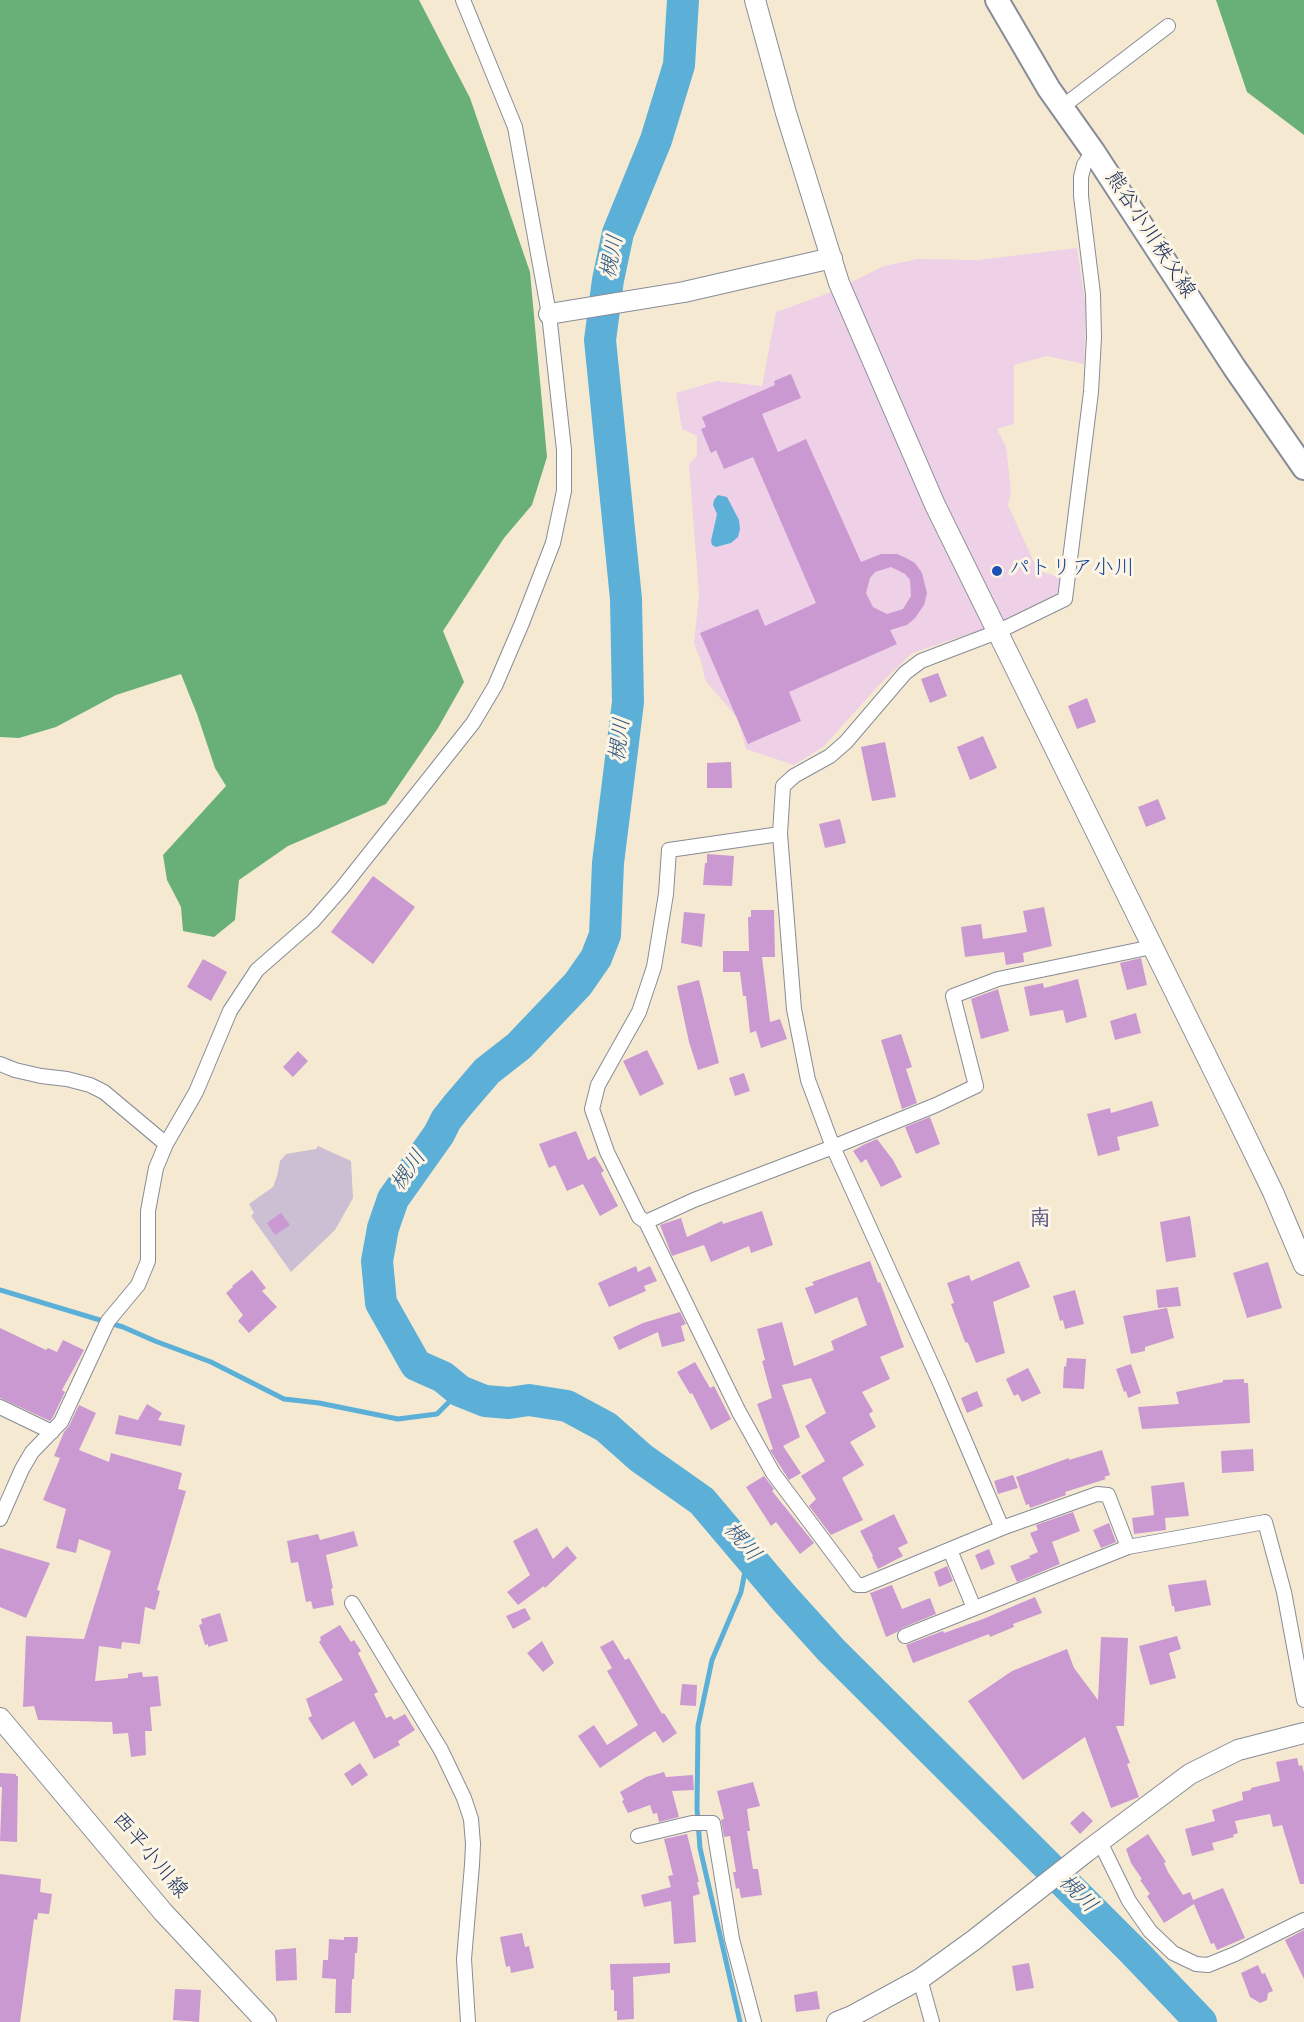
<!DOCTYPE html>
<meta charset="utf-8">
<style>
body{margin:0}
canvas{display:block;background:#f5ead1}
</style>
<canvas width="1304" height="2022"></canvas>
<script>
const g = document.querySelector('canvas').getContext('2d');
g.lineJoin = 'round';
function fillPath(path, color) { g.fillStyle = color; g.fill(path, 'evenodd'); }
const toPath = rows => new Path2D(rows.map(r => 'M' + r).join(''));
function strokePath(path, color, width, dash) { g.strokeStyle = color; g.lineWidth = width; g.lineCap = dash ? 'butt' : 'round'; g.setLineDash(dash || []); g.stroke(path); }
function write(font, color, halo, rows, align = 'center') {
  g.font = font + ' Dekko,"Klee One",sans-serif'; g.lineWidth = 6; g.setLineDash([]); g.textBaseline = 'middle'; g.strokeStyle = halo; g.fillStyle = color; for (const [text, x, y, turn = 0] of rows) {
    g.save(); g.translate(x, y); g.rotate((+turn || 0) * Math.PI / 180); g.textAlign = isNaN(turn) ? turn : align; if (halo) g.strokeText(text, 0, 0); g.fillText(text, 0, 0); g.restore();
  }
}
fillPath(toPath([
 [1077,248,1086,308,1084,364,1047,356,1014,365,1014,424,997,429,1006,447,1011,491,1008,505,1038,571,1063,578,1060,596,984,629,912,653,880,684,823,747,794,765,746,749,738,719,705,680,702,664,694,643,699,595,689,464,697,456,697,436,682,429,676,393,717,381,762,386,776,312,829,293,884,266,918,259,978,260]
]), '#eed0e7');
fillPath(toPath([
 [318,1146,351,1161,353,1198,335,1230,291,1272,251,1216,254,1213,249,1204,273,1187,277,1176,280,1161,286,1154,316,1149]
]), '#ccbed3');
fillPath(toPath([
 [0,0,419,0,470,98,530,272,547,457,532,505,504,538,443,631,464,682,438,728,386,804,288,846,239,880,235,920,214,937,183,931,181,907,167,880,163,855,226,786,215,768,197,714,181,674,116,695,56,727,19,738,0,737],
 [1216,0,1304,0,1304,135,1247,92]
]), '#68b078');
fillPath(toPath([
 [718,495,727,497,739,520,740,529,738,537,731,543,716,547,712,545,711,541,717,514,713,505,714,500]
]), '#5cb0d8');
strokePath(toPath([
 [0,1290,123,1327,155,1341,211,1362,284,1399,319,1403,398,1419,437,1414,460,1391],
 [740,2022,700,1848,697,1809,698,1726,712,1660,741,1592,748,1556]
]), '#5cb0d8', 5);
strokePath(toPath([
 [683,0,679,65,656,140,618,233,608,280,600,340,626,599,628,702,608,863,605,935,596,958,578,984,519,1046,487,1071,457,1106,446,1120,439,1134,393,1199,383,1228,377,1261,381,1303,416,1365,443,1377,460,1391,485,1401,509,1403,529,1400,567,1406,606,1427,641,1458,702,1501,784,1598,831,1650,1133,1951,1201,2022]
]), '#5cb0d8', 32);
fillPath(toPath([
 [791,374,801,398,762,414,778,452,806,439,861,562,881,554,897,554,906,558,915,563,922,573,927,593,924,605,915,618,907,625,890,630,897,644,789,692,801,721,748,744,700,633,758,609,765,626,816,603,753,457,724,469,716,450,711,453,701,429,706,427,702,417,775,385,774,381],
 [891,567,905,574,910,580,911,596,903,609,887,614,873,607,866,593,870,578,875,572],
 [938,673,947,696,930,703,921,679],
 [1087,698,1096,722,1077,729,1068,706],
 [983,736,997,768,970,780,957,747],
 [885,742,896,797,872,801,861,747],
 [731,762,732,788,707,788,707,763],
 [1158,799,1166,819,1146,827,1138,807],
 [840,819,846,843,825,848,819,824],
 [707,854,734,856,732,886,703,885,705,863,707,863],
 [373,876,415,907,373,964,331,932],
 [1044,907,1052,946,1023,953,1024,962,1006,965,1004,952,965,957,961,927,981,924,983,939,1027,932,1023,911],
 [751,910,774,910,775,957,762,957,770,1022,780,1019,787,1039,761,1048,756,1031,750,1033,746,996,743,996,740,972,723,972,723,951,749,951,748,917,751,917],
 [684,912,705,914,702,947,681,943],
 [1141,958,1147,985,1127,990,1120,963],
 [203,959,227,972,211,1001,187,987],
 [1078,979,1087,1017,1066,1023,1063,1010,1030,1016,1024,987,1043,983,1044,988],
 [699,980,719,1063,698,1070,689,1042,677,986],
 [998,989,1009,1031,981,1039,971,999],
 [1136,1013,1141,1033,1115,1040,1110,1021],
 [901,1034,912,1067,906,1069,917,1103,902,1109,881,1040],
 [647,1050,664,1084,640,1096,623,1061],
 [298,1051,308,1061,293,1077,283,1067],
 [744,1073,750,1091,735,1096,729,1078],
 [1152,1101,1159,1126,1117,1137,1120,1150,1098,1156,1087,1114,1110,1108,1111,1113],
 [930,1117,940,1144,916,1154,905,1127],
 [576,1131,588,1160,595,1156,604,1171,601,1173,618,1206,600,1216,583,1184,567,1191,555,1165,549,1168,539,1144],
 [877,1139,893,1160,902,1177,881,1187,866,1159,861,1163,853,1151,863,1145],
 [762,1211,773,1245,751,1253,749,1246,711,1262,704,1245,672,1256,660,1225,681,1218,687,1237,722,1221,723,1224],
 [281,1213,290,1225,275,1235,267,1223],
 [1190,1216,1196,1257,1166,1262,1160,1222],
 [870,1261,878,1283,880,1282,904,1347,880,1357,890,1379,862,1392,873,1411,869,1414,876,1427,850,1442,864,1465,842,1478,863,1520,831,1535,809,1506,816,1499,801,1476,825,1461,805,1426,826,1413,811,1378,782,1385,800,1437,783,1446,801,1473,789,1480,770,1450,773,1449,757,1404,772,1398,762,1361,765,1360,757,1329,782,1322,794,1366,834,1350,831,1341,867,1325,857,1297,815,1314,805,1288,814,1285,812,1282],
 [1019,1261,1030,1287,993,1302,1005,1353,976,1363,968,1343,965,1342,951,1304,954,1303,947,1283,969,1275,971,1281],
 [1268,1262,1282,1308,1247,1318,1233,1273],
 [636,1266,638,1272,650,1266,657,1281,644,1286,646,1291,609,1307,598,1283],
 [252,1270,266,1288,262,1291,277,1307,249,1333,238,1321,243,1315,226,1293,233,1287,232,1286],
 [1178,1287,1181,1306,1158,1308,1156,1290],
 [1075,1290,1084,1324,1065,1329,1063,1320,1060,1321,1053,1296],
 [1167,1308,1174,1338,1145,1347,1145,1351,1131,1354,1123,1316],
 [680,1312,686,1324,681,1326,685,1341,662,1347,658,1332,619,1350,613,1337,643,1323],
 [0,1328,46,1350,48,1348,57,1352,63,1340,84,1350,62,1390,65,1392,53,1417,50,1421,0,1398],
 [1067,1358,1086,1359,1084,1389,1063,1388,1064,1366,1066,1367],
 [695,1362,710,1388,714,1386,731,1419,711,1430,692,1393,690,1394,677,1372],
 [1131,1364,1141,1393,1128,1398,1126,1391,1124,1392,1116,1369],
 [1028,1368,1041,1393,1022,1402,1018,1394,1014,1396,1006,1379],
 [1244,1379,1244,1383,1248,1383,1250,1423,1142,1429,1138,1407,1179,1404,1176,1392,1223,1382,1223,1380],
 [977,1391,983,1406,967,1413,961,1398],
 [147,1404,162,1413,158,1420,185,1425,181,1446,115,1434,119,1415,138,1420],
 [79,1405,96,1413,79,1450,109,1462,111,1453,182,1473,178,1489,186,1491,157,1590,160,1591,155,1610,145,1607,140,1644,122,1642,121,1649,99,1646,95,1681,128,1678,128,1674,142,1672,143,1677,158,1676,161,1706,150,1707,152,1731,145,1731,146,1755,131,1757,128,1733,113,1734,112,1722,38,1720,34,1706,23,1707,26,1636,84,1639,111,1551,79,1539,76,1553,56,1548,66,1509,43,1500,60,1458,54,1456,64,1432,69,1426],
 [1253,1449,1254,1471,1222,1473,1221,1451],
 [1102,1450,1110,1475,1104,1477,1106,1479,1065,1492,1066,1495,1030,1508,1029,1504,1026,1505,1016,1477,1069,1458,1069,1460],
 [1013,1475,1018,1488,998,1494,994,1481],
 [764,1476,774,1489,772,1491,814,1543,800,1554,776,1522,771,1526,746,1487],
 [1184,1482,1189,1516,1165,1518,1166,1530,1134,1534,1132,1518,1154,1515,1151,1486],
 [1073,1512,1080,1531,1052,1542,1060,1564,1017,1582,1010,1566,1030,1558,1029,1556,1038,1552,1030,1533,1038,1530,1036,1525],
 [894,1514,908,1543,898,1548,903,1556,878,1569,872,1557,873,1556,860,1531],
 [1109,1523,1116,1542,1101,1548,1093,1530],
 [537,1528,553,1559,567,1546,577,1558,545,1588,544,1586,518,1605,507,1592,530,1575,513,1541],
 [354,1531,358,1546,326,1555,333,1588,331,1589,334,1605,313,1609,311,1601,306,1602,298,1562,291,1563,287,1541,318,1534,320,1540],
 [0,1548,50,1563,26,1618,0,1607],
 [989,1549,995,1564,981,1570,975,1555],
 [947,1566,953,1581,939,1587,934,1572],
 [1206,1580,1211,1605,1175,1612,1174,1606,1172,1606,1168,1585],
 [892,1585,902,1609,930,1598,936,1614,902,1628,897,1632,886,1637,870,1593],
 [1035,1597,1042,1613,1013,1624,1014,1627,990,1637,989,1634,913,1663,906,1645,943,1631,944,1633,983,1619],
 [525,1608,531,1619,513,1629,506,1616],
 [220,1613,228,1641,208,1647,208,1644,205,1645,199,1625,202,1624,201,1619],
 [340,1625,351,1642,354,1640,361,1651,358,1653,378,1692,374,1694,386,1718,391,1716,394,1720,405,1714,415,1730,398,1741,400,1745,374,1759,354,1721,322,1740,308,1718,312,1716,306,1699,343,1680,319,1642,321,1640,320,1637],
 [1177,1636,1181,1649,1169,1653,1176,1678,1150,1685,1139,1646],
 [1101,1637,1128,1638,1124,1726,1116,1726,1130,1763,1127,1764,1139,1797,1111,1808,1085,1737,1023,1780,968,1701,1012,1671,1067,1649,1074,1668,1098,1700],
 [613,1640,625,1660,629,1658,662,1714,664,1713,677,1733,663,1743,655,1731,600,1768,578,1736,594,1725,607,1745,638,1725,607,1671,612,1668,600,1647],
 [542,1641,554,1663,543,1672,527,1653],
 [682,1684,697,1685,696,1706,680,1705],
 [1297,1758,1299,1766,1302,1765,1304,1773,1304,1884,1300,1884,1282,1825,1273,1827,1270,1814,1235,1821,1238,1833,1233,1835,1234,1837,1212,1843,1214,1850,1192,1856,1185,1829,1215,1821,1212,1810,1243,1800,1242,1792,1251,1790,1251,1788,1280,1781,1276,1762],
 [360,1763,368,1775,352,1786,344,1774],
 [664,1772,666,1777,693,1775,694,1790,672,1791,679,1817,659,1822,657,1813,653,1814,650,1805,628,1813,622,1801,624,1800,620,1792,646,1777],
 [0,1773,16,1774,16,1776,18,1776,17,1842,0,1841,2,1787,0,1787],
 [753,1782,760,1806,747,1809,750,1831,747,1831,753,1869,758,1869,762,1895,741,1898,739,1888,736,1889,733,1872,736,1872,730,1836,724,1837,721,1820,724,1819,717,1791],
 [1083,1811,1093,1821,1080,1834,1070,1823],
 [687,1834,699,1882,697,1882,700,1894,693,1896,696,1942,674,1944,671,1901,644,1907,641,1895,671,1887,668,1876,673,1875,664,1839],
 [1148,1834,1166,1862,1164,1863,1168,1872,1183,1895,1190,1892,1193,1900,1223,1888,1245,1938,1217,1950,1214,1943,1211,1944,1194,1904,1164,1923,1147,1896,1150,1894,1140,1880,1142,1879,1131,1863,1126,1849],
 [0,1874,41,1879,40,1892,52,1894,49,1914,38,1913,37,1920,34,1919,20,2022,0,2022],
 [1304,1930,1304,1979,1285,1940],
 [522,1933,525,1947,529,1946,534,1968,511,1973,510,1966,506,1967,500,1937],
 [344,1937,358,1937,357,1953,355,1953,354,1979,352,1979,351,2013,335,2013,336,1979,322,1978,323,1960,328,1960,329,1939,344,1940],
 [296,1948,297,1980,276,1981,275,1950],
 [670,1963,670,1973,633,1977,634,2019,617,2020,617,2011,614,2011,614,1990,611,1990,610,1964],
 [1029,1963,1034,1988,1016,1991,1012,1966],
 [1258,1965,1262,1974,1265,1973,1273,1991,1268,1993,1267,2000,1260,2003,1250,1997,1241,1973],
 [175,1989,201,1990,199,2022,173,2020],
 [817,1991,820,2009,796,2012,794,1995]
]), '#ca99d2');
const street = toPath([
 [1062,107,1168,26],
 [780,834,669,850,666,894,654,967,639,1012,598,1085,592,1109,607,1152,639,1217,646,1222,739,1412,773,1473,857,1585,864,1585,1002,1528,1097,1494,1108,1495,1128,1547],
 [0,1064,15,1070,41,1076,67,1079,90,1085,104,1092,166,1144],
 [646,1222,694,1200,833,1147,936,1105,976,1086,953,996,998,979,1152,947],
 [0,1407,52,1432],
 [0,1519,22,1469,32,1452,61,1422,108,1321,138,1285,148,1261,148,1211,156,1168,166,1144,196,1092,230,1011,257,970,313,921,342,888,473,723,495,686,522,623,553,543,564,491,564,450,549,314,515,127,463,0],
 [1002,1528,941,1385,833,1147,808,1080,794,1009,780,834,783,786,794,776,830,756,846,742,905,673,921,661,997,632,1065,599,1091,392,1094,337,1093,294,1081,196,1081,177,1084,165,1093,151],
 [950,1550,974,1608],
 [352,1603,441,1750,464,1798,471,1819,473,1844,472,1865,464,1959,468,2022],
 [905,1636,1128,1547,1265,1522,1284,1592,1304,1700],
 [638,1836,692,1823,713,1823,732,1939,754,2022],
 [1100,1842,1129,1901,1150,1931,1173,1953,1196,1964,1208,1965,1235,1954,1304,1920],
 [920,1979,932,2022]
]);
const secondary = toPath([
 [755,0,786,113,839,283,935,505,1238,1120,1273,1192,1304,1265],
 [549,314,684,292,832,258],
 [0,1718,163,1912,266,2022],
 [837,2022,852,2016,920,1979,974,1940,1086,1852,1190,1774,1238,1750,1304,1733]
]);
const primary = toPath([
 [997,0,1049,89,1093,151,1234,367,1304,468]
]);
strokePath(street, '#888c98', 16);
strokePath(secondary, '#888c98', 22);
strokePath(primary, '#888c98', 26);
strokePath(street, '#fff', 14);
strokePath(secondary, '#fff', 20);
strokePath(primary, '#fff', 22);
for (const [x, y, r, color] of [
 [997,571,6,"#1a4fb4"]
]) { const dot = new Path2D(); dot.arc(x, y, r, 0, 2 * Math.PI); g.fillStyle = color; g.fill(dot); strokePath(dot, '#fcf5e5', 2); }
write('21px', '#1b2f5e', '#fcf5e5', [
 ["熊谷小川秩父線",1148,236,57],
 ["西平小川線",148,1857,50]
]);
write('21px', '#164399', '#fcf5e5', [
 ["パトリア小川",1009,571]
], 'left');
write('italic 22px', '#2e5683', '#fcf5e5', [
 ["槻川",615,257,-79],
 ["槻川",623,740,-83],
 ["槻川",411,1172,-55],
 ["槻川",740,1544,49],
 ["槻川",1076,1896,45]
]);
write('bold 22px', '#585487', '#fcf5e5', [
 ["南",1040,1222]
]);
</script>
